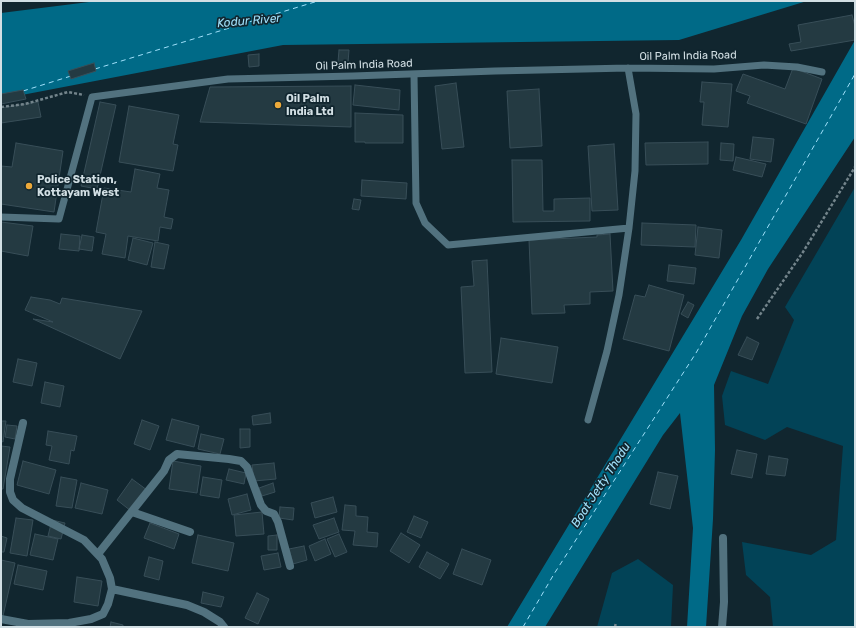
<!DOCTYPE html>
<style>
body{margin:0}
#map{position:relative;width:856px;height:628px;overflow:hidden;background:#11262f;font-family:Rubik,sans-serif}
canvas{display:block}
.frame{position:absolute;inset:0;border:2px solid #d2dfe4;pointer-events:none}
</style>
<div id="map">
<canvas width="856" height="628"></canvas>
<div class="frame"></div>
</div>
<script>
const g = document.querySelector('canvas').getContext('2d');
g.lineJoin = 'round';
function fillPath(path, color) { g.fillStyle = color; g.fill(path, 'evenodd'); }
const toPath = rows => new Path2D(rows.map(r => 'M' + r).join(''));
function strokePath(path, color, width, dash) { g.strokeStyle = color; g.lineWidth = width; g.lineCap = dash ? 'butt' : 'round'; g.setLineDash(dash || []); g.stroke(path); }
function write(font, color, halo, rows, align = 'center') {
  g.font = font + ' Rubik,sans-serif'; g.lineWidth = 3.5; g.setLineDash([]); g.textBaseline = 'middle'; g.strokeStyle = halo; g.fillStyle = color; for (const [text, x, y, turn = 0] of rows) {
    g.save(); g.translate(x, y); g.rotate((+turn || 0) * Math.PI / 180); g.textAlign = isNaN(turn) ? turn : align; if (halo) g.strokeText(text, 0, 0); g.fillText(text, 0, 0); g.restore();
  }
}
fillPath(toPath([
 [855,187,855,627,773,627,770,597,746,575,742,542,811,555,836,540,843,446,787,427,765,440,725,425,722,396,731,371,768,384,794,320,785,307],
 [638,559,673,585,671,627,597,627,612,573]
]), '#024357');
fillPath(toPath([
 [97,1,807,1,679,40,283,45,1,99,1,13],
 [855,40,855,137,768,269,742,316,714,385,715,450,713,519,706,627,687,627,693,528,680,413,663,435,545,627,507,627,741,240]
]), '#006a87');
strokePath(toPath([
 [95,69,318,1],
 [23,91,71,76],
 [523,627,554,574,696,353,855,74]
]), '#a0e0fa', 1, [5, 4]);
const building = toPath([
 [852,15,855,26,855,40,791,51,789,44,801,42,798,25,852,15],
 [339,50,349,50,348,63,338,62,339,50],
 [259,54,259,66,249,67,248,55,259,54],
 [94,63,96,71,71,79,68,71,94,63],
 [793,68,822,79,806,124,747,103,750,96,736,91,743,74,785,89,793,68],
 [702,82,732,84,728,127,702,125,704,102,700,102,702,82],
 [456,83,464,147,442,149,435,86,456,83],
 [355,85,400,90,399,110,353,105,355,85],
 [351,86,351,127,200,122,210,87,351,86],
 [539,89,542,146,510,148,507,91,539,89],
 [23,90,26,99,1,104,1,94,23,90],
 [38,102,41,117,1,123,1,108,38,102],
 [100,102,116,105,97,189,81,186,100,102],
 [129,106,179,115,173,144,178,145,173,171,119,162,129,106],
 [355,113,403,115,403,143,365,143,365,142,355,142,355,113],
 [753,137,774,139,771,162,750,159,753,137],
 [708,142,708,164,646,165,645,143,708,142],
 [16,143,63,151,54,212,1,204,1,166,12,167,16,143],
 [721,143,734,144,733,161,720,160,721,143],
 [614,144,618,210,592,211,588,146,614,144],
 [736,157,766,164,762,177,733,170,736,157],
 [512,160,542,160,543,211,554,211,554,199,590,198,590,221,513,222,512,160],
 [135,169,160,174,157,188,169,190,164,217,173,219,171,229,160,227,158,241,128,236,125,258,102,254,106,234,96,232,104,188,131,192,135,169],
 [362,180,407,183,406,199,361,196,362,180],
 [354,199,361,200,359,210,352,209,354,199],
 [1,222,33,226,28,256,1,251,1,222],
 [642,223,696,225,695,247,641,245,642,223],
 [698,227,722,230,719,258,695,255,698,227],
 [61,234,80,236,79,251,59,249,61,234],
 [610,234,613,291,590,292,590,304,564,305,565,313,532,314,529,240,597,237,597,235,610,234],
 [82,235,94,237,92,251,79,249,82,235],
 [133,238,153,243,147,265,128,260,133,238],
 [155,242,169,245,164,269,151,267,155,242],
 [487,260,492,372,465,373,461,287,474,286,472,261,487,260],
 [669,265,696,268,694,284,667,281,669,265],
 [649,285,684,295,669,351,623,339,635,295,645,297,649,285],
 [31,297,50,300,60,304,62,298,142,311,120,359,33,319,53,322,25,310,31,297],
 [688,302,694,305,688,318,681,314,688,302],
 [747,337,759,343,752,360,738,355,747,337],
 [501,338,558,347,552,383,496,374,501,338],
 [18,359,37,363,32,386,13,382,18,359],
 [45,382,64,386,60,407,41,403,45,382],
 [270,413,271,423,253,425,252,416,270,413],
 [172,419,199,426,194,447,166,440,172,419],
 [142,420,159,426,150,450,134,444,142,420],
 [1,421,6,421,3,442,1,441,1,421],
 [7,425,17,426,15,439,5,437,7,425],
 [240,429,250,429,250,447,240,448,240,429],
 [48,431,77,436,74,451,71,450,69,464,49,460,52,446,46,445,48,431],
 [201,434,224,439,220,454,198,449,201,434],
 [1,446,10,447,3,489,1,489,1,446],
 [737,450,757,454,752,478,731,474,737,450],
 [769,456,788,459,785,476,766,474,769,456],
 [23,461,56,470,49,494,17,485,23,461],
 [173,461,201,466,197,493,169,489,173,461],
 [274,463,276,479,254,481,252,465,274,463],
 [229,469,246,473,244,484,226,480,229,469],
 [658,472,678,476,670,509,650,504,658,472],
 [61,477,77,480,72,508,56,506,61,477],
 [203,477,222,480,219,498,200,495,203,477],
 [132,479,147,490,131,511,117,500,132,479],
 [81,483,108,490,102,514,75,508,81,483],
 [273,483,275,492,262,496,259,488,273,483],
 [247,494,251,510,232,515,228,499,247,494],
 [333,497,337,512,315,518,311,503,333,497],
 [345,505,356,506,356,516,368,517,367,532,378,533,377,547,353,545,355,531,342,530,345,505],
 [280,507,294,508,293,520,279,518,280,507],
 [262,512,264,534,236,536,234,515,262,512],
 [414,516,428,522,421,538,407,532,414,516],
 [16,518,33,520,27,556,10,553,16,518],
 [334,518,339,532,319,539,313,525,334,518],
 [52,520,65,523,61,539,48,536,52,520],
 [150,523,179,534,174,549,144,538,150,523],
 [401,533,420,545,409,563,390,551,401,533],
 [35,534,58,539,53,560,30,555,35,534],
 [339,534,347,552,335,557,327,539,339,534],
 [198,535,234,543,228,571,192,563,198,535],
 [277,535,277,550,268,550,268,536,277,535],
 [1,536,7,538,4,552,1,552,1,536],
 [325,539,331,554,315,561,309,546,325,539],
 [304,546,307,560,293,564,289,549,304,546],
 [462,549,491,560,482,585,453,574,462,549],
 [427,552,449,564,440,579,419,567,427,552],
 [278,553,281,567,264,570,261,556,278,553],
 [149,557,163,561,159,580,144,576,149,557],
 [1,560,15,563,3,616,1,615,1,560],
 [18,565,47,571,43,590,14,584,18,565],
 [77,577,102,581,98,606,74,602,77,577],
 [203,592,224,597,221,607,201,603,203,592],
 [257,593,269,599,258,624,245,618,257,593],
 [111,622,123,625,123,627,110,627,111,622]
]);
fillPath(building, '#243a42');
strokePath(building, '#384e58', 1);
strokePath(toPath([
 [1,107,25,104,68,92,84,95],
 [757,319,803,252,855,167],
 [615,627,616,622]
]), '#73848b', 2.5, [3, 2]);
strokePath(toPath([
 [414,74,416,203,425,223,448,245,629,228],
 [1,217,59,219,92,97,228,79,353,76,495,71,628,68,714,69,764,65,797,67,822,72],
 [588,420,607,351,619,295,629,228,635,171,636,114,628,68]
]), '#52727f', 7);
strokePath(toPath([
 [132,512,190,532],
 [98,554,164,471,169,460,177,454,229,459,241,461,247,467,261,505,266,511,274,514,278,522,290,566],
 [112,589,187,605,204,612,220,622,224,627],
 [1,619,28,624,69,623,91,619,103,614,108,604,112,589,110,578,102,559,84,540,22,508,13,500,10,492,10,479,23,423],
 [722,627,724,602,723,538]
]), '#52727f', 8);
for (const [x, y, r, color] of [
 [278,105,4,"#eca93a"],
 [29,186,4,"#eca93a"]
]) { const dot = new Path2D(); dot.arc(x, y, r, 0, 2 * Math.PI); g.fillStyle = color; g.fill(dot); strokePath(dot, '#11262f', 1.5); }
write('11px', '#d2dfe4', '#11262f', [
 ["Oil Palm India Road",688,56,-1],
 ["Oil Palm India Road",364,65,-2]
]);
write('bold 11px', '#d2dfe4', '#11262f', [
 ["Oil Palm",286,99],
 ["India Ltd",286,112],
 ["Police Station,",37,180],
 ["Kottayam West",37,193]
], 'left');
write('italic 12px', '#a0e0fa', '#11262f', [
 ["Kodur River",249,21,-5],
 ["Boat Jetty Thodu",601,485,-57]
]);
</script>
